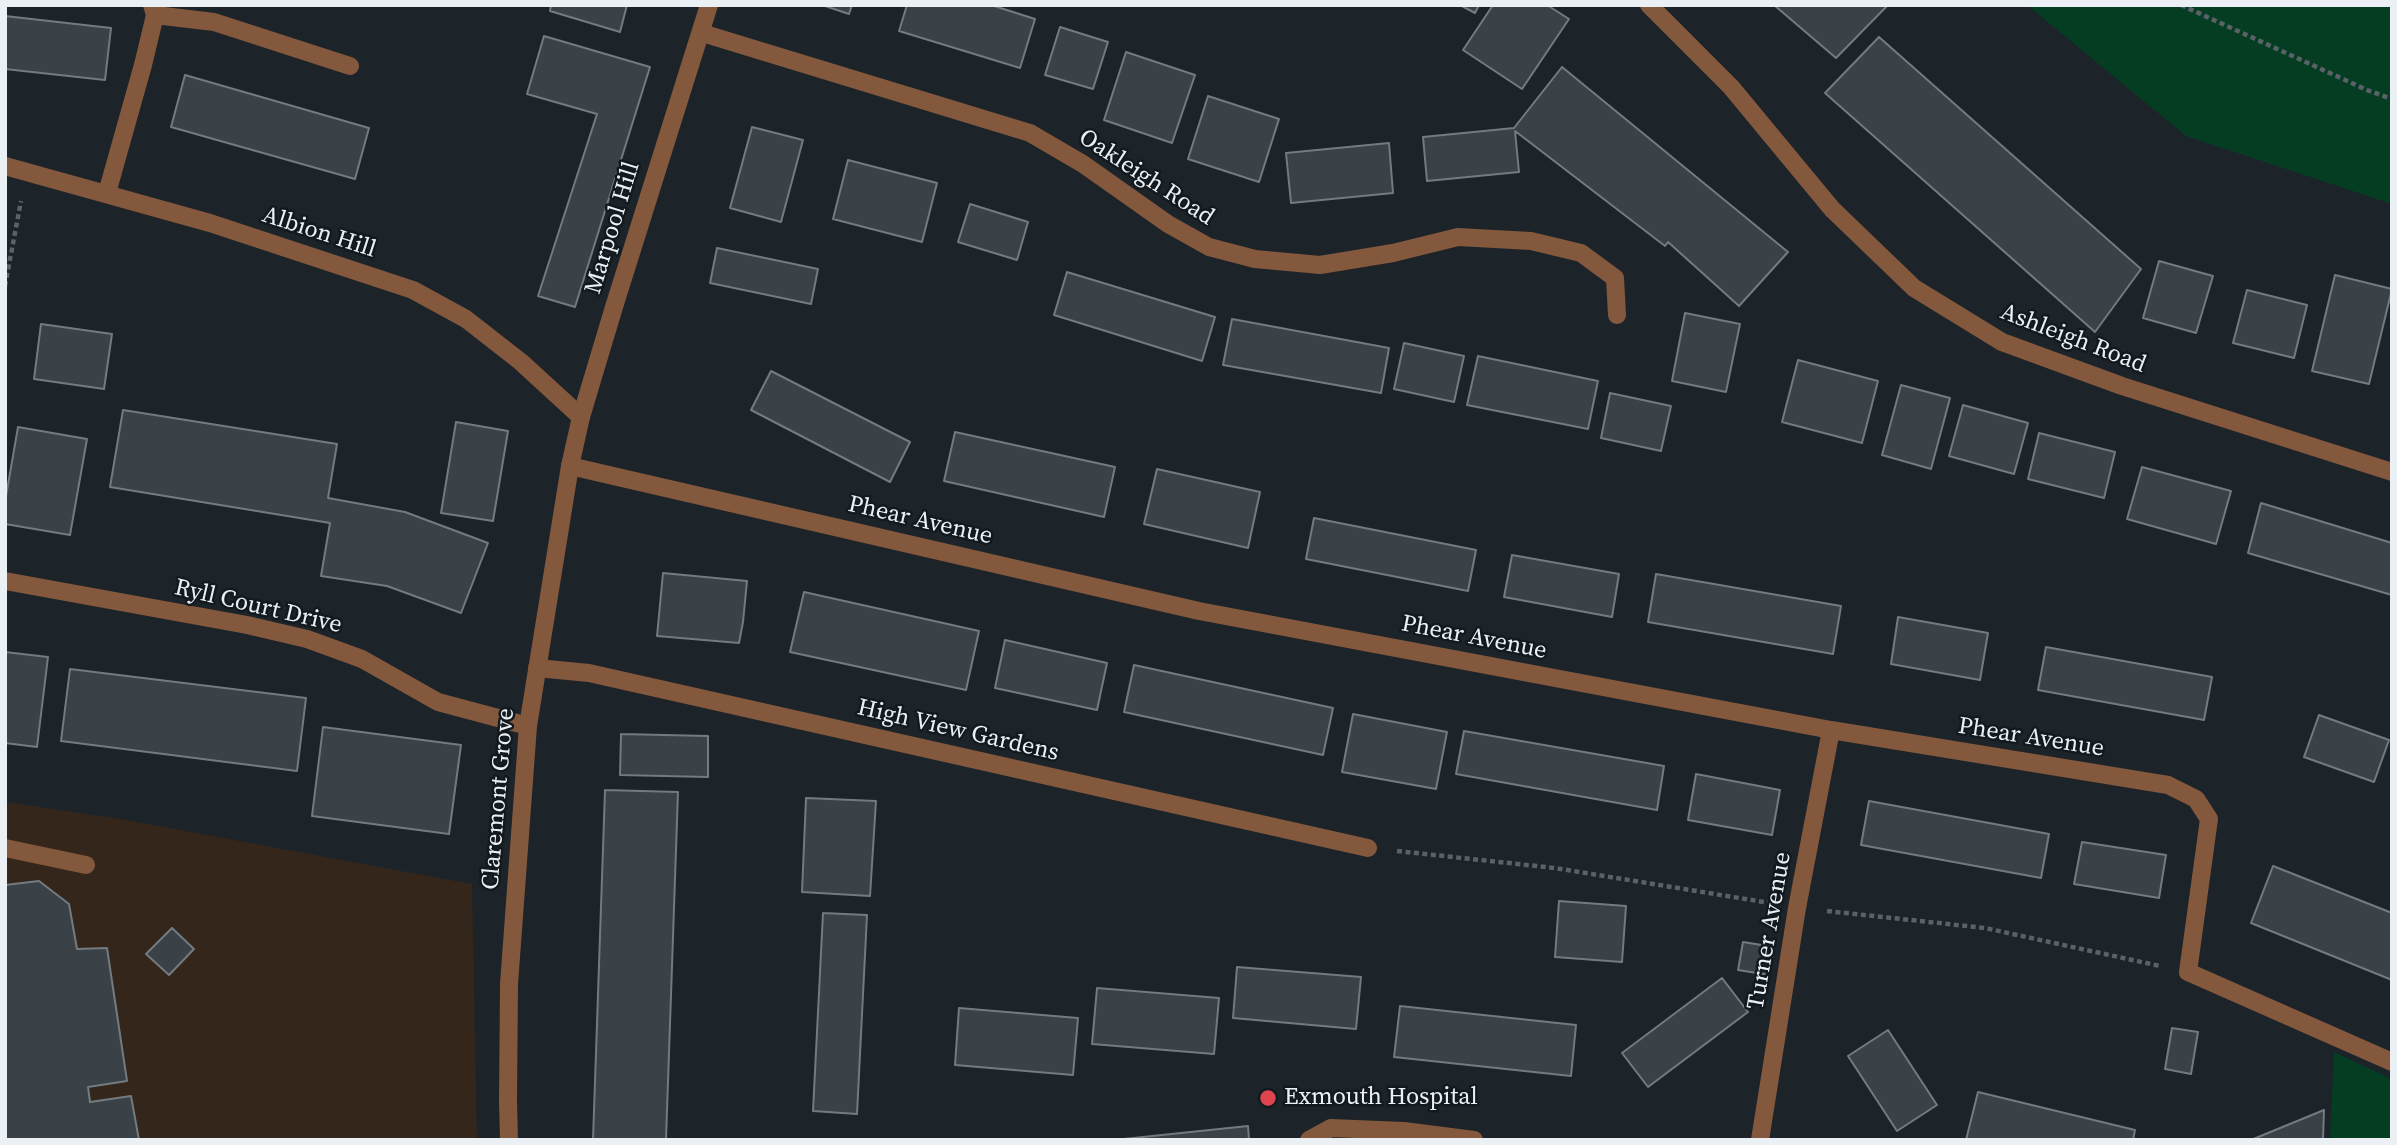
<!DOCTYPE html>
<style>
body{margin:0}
#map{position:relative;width:2397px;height:1145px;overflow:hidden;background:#1c2329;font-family:"Source Serif 4",serif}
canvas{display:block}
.frame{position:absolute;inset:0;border:7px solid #ebf0f4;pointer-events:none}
</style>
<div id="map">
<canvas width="2397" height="1145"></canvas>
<div class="frame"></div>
</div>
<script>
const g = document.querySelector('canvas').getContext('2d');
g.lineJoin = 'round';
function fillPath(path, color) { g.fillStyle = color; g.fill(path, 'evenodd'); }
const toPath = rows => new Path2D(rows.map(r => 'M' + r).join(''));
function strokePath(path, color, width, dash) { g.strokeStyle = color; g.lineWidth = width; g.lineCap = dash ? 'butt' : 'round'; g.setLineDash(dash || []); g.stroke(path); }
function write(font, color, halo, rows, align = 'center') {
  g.font = font + ' "Source Serif 4",serif'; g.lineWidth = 5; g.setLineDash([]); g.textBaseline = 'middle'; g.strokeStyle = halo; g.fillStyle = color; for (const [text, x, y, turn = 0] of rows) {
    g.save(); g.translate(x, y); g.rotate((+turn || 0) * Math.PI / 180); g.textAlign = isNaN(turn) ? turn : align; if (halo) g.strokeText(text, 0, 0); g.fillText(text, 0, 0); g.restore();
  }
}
fillPath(toPath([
 [5,802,115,818,472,884,477,1140,5,1140]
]), '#34261a');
fillPath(toPath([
 [2027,5,2392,5,2392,204,2186,136],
 [2334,1052,2392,1079,2392,1140,2330,1140]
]), '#053d23');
const building = toPath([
 [551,5,627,5,620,32,550,11,551,5],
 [822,5,852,5,849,14,822,5],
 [907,5,991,5,1035,19,1020,68,899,31,907,5],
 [1460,5,1479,5,1475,13,1460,5],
 [1493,5,1547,5,1569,19,1522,89,1463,50,1493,5],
 [1774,5,1888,5,1836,58,1774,5],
 [5,16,111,28,105,80,5,69,5,16],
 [1060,27,1108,42,1093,89,1045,75,1060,27],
 [544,36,650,67,575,307,538,296,597,114,527,94,544,36],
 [1879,37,2141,269,2095,332,1825,93,1879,37],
 [1126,52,1195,75,1172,143,1104,120,1126,52],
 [1562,67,1788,252,1739,306,1668,242,1665,246,1515,131,1519,172,1427,181,1423,137,1514,128,1562,67],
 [185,75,369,128,355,179,171,127,185,75],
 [1208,96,1279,119,1259,182,1188,159,1208,96],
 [752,127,803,140,781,222,730,208,752,127],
 [1389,143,1393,193,1291,203,1286,153,1389,143],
 [848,160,937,183,922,242,833,219,848,160],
 [970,204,1028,222,1017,260,958,242,970,204],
 [717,248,818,269,811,304,710,283,717,248],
 [2159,261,2213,276,2196,333,2143,318,2159,261],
 [1067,272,1215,317,1202,361,1054,315,1067,272],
 [2335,275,2392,289,2369,384,2312,371,2335,275],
 [2247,290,2307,305,2294,358,2233,343,2247,290],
 [1685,313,1740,324,1726,392,1672,381,1685,313],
 [1232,319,1389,348,1381,393,1223,365,1232,319],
 [41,324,112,334,104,389,34,379,41,324],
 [1404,343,1464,356,1454,402,1394,389,1404,343],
 [1478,356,1598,381,1588,429,1467,405,1478,356],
 [1798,360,1878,381,1862,443,1782,422,1798,360],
 [771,371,910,442,890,482,751,410,771,371],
 [1901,385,1950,398,1931,469,1882,455,1901,385],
 [1610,393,1671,406,1661,451,1601,438,1610,393],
 [1963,405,2028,423,2014,474,1949,456,1963,405],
 [123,410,337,444,328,498,405,512,488,543,461,613,387,586,321,576,330,523,110,487,123,410],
 [456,422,508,431,493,521,441,513,456,422],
 [18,427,87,439,70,535,5,524,5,502,18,427],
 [955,432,1115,467,1104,517,944,481,955,432],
 [2039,433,2115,452,2104,498,2028,479,2039,433],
 [2142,467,2231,491,2216,544,2127,519,2142,467],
 [1157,469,1260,492,1248,548,1144,524,1157,469],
 [2261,503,2392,543,2392,595,2248,553,2261,503],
 [1314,518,1476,550,1468,591,1306,559,1314,518],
 [1512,555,1619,574,1612,617,1504,597,1512,555],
 [663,573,747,581,743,622,739,643,657,636,663,573],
 [1656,574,1841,606,1833,654,1648,622,1656,574],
 [804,592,979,631,966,690,790,652,804,592],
 [1898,617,1988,633,1980,680,1891,664,1898,617],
 [1005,640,1107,663,1097,710,995,688,1005,640],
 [2046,647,2212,677,2204,720,2038,690,2046,647],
 [5,652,48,657,37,747,5,743,5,652],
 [1134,665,1333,708,1323,755,1124,712,1134,665],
 [70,669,306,698,297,771,61,741,70,669],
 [1353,714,1447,732,1436,789,1342,772,1353,714],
 [2319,715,2389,740,2374,782,2304,757,2319,715],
 [323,727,461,745,449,834,312,816,323,727],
 [1464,731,1664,766,1657,810,1456,774,1464,731],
 [621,734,708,736,708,777,620,775,621,734],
 [1696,774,1780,790,1772,835,1688,820,1696,774],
 [605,790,678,792,666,1140,593,1140,605,790],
 [806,798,876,801,870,896,802,892,806,798],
 [1869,801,2049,834,2041,878,1861,845,1869,801],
 [2082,842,2166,855,2159,898,2074,884,2082,842],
 [2273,866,2392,913,2392,980,2251,923,2273,866],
 [39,881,69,904,77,949,107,948,127,1081,88,1087,90,1102,131,1096,139,1140,5,1140,5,885,39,881],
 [1559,901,1626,906,1622,962,1555,957,1559,901],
 [823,913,867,915,857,1114,813,1111,823,913],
 [172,928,194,949,169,975,146,954,172,928],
 [1743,942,1774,947,1769,975,1738,970,1743,942],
 [1237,967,1361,977,1356,1029,1233,1018,1237,967],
 [1722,978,1748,1012,1648,1087,1622,1053,1722,978],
 [1097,988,1219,998,1214,1054,1092,1044,1097,988],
 [1400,1006,1576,1025,1571,1076,1394,1057,1400,1006],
 [959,1008,1078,1018,1073,1075,955,1065,959,1008],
 [2172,1028,2198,1032,2191,1074,2165,1069,2172,1028],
 [1888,1030,1937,1105,1897,1131,1848,1056,1888,1030],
 [1978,1092,2135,1130,2133,1140,1966,1140,1978,1092],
 [2324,1110,2323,1140,2251,1140,2324,1110],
 [1248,1126,1249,1140,1114,1140,1248,1126]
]);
fillPath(building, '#3a4147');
strokePath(building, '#727b81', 2);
strokePath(toPath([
 [2181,5,2367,90,2392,99],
 [5,286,21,201],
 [1397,851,1555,868,1770,903],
 [1827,911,1985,928,2160,966]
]), '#5b6267', 4.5, [5, 3.5]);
strokePath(toPath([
 [5,848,86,865],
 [1309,1140,1331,1128,1404,1131,1474,1140]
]), '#83583d', 18);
strokePath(toPath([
 [1649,5,1731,87,1832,209,1914,288,2002,342,2122,386,2392,472],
 [155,15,214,22,350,66],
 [702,33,1030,133,1083,164,1168,224,1209,247,1255,259,1320,265,1393,253,1458,237,1531,241,1581,253,1615,278,1617,315],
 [5,166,210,223,413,290,466,319,521,362,581,417],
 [107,193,143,65,155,15,152,5],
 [570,466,1199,611,1831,730,2168,785,2196,799,2209,819,2188,972,2392,1062],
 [5,581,247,625,307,639,362,659,438,702,528,726],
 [537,668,589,673,1368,848],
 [1760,1140,1797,908,1831,730]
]), '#83583d', 18);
strokePath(toPath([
 [509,1140,508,1101,509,984,528,726,570,466,581,417,614,307,709,5]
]), '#83583d', 18);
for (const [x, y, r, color] of [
 [1268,1098,9,"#e0444e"]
]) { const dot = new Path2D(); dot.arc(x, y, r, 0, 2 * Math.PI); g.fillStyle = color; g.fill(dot); strokePath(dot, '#131a1f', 2.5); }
write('24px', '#ebf0f4', '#131a1f', [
 ["Oakleigh Road",1146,178,33],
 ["Marpool Hill",613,228,-73],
 ["Albion Hill",319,233,18],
 ["Ashleigh Road",2073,339,21],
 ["Phear Avenue",920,521,13],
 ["Ryll Court Drive",258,607,13],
 ["Phear Avenue",1474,638,11],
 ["High View Gardens",958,731,13],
 ["Phear Avenue",2031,738,9],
 ["Claremont Grove",499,799,-85],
 ["Turner Avenue",1770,931,-80]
]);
write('24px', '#ebf0f4', '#131a1f', [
 ["Exmouth Hospital",1284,1098]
], 'left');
</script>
